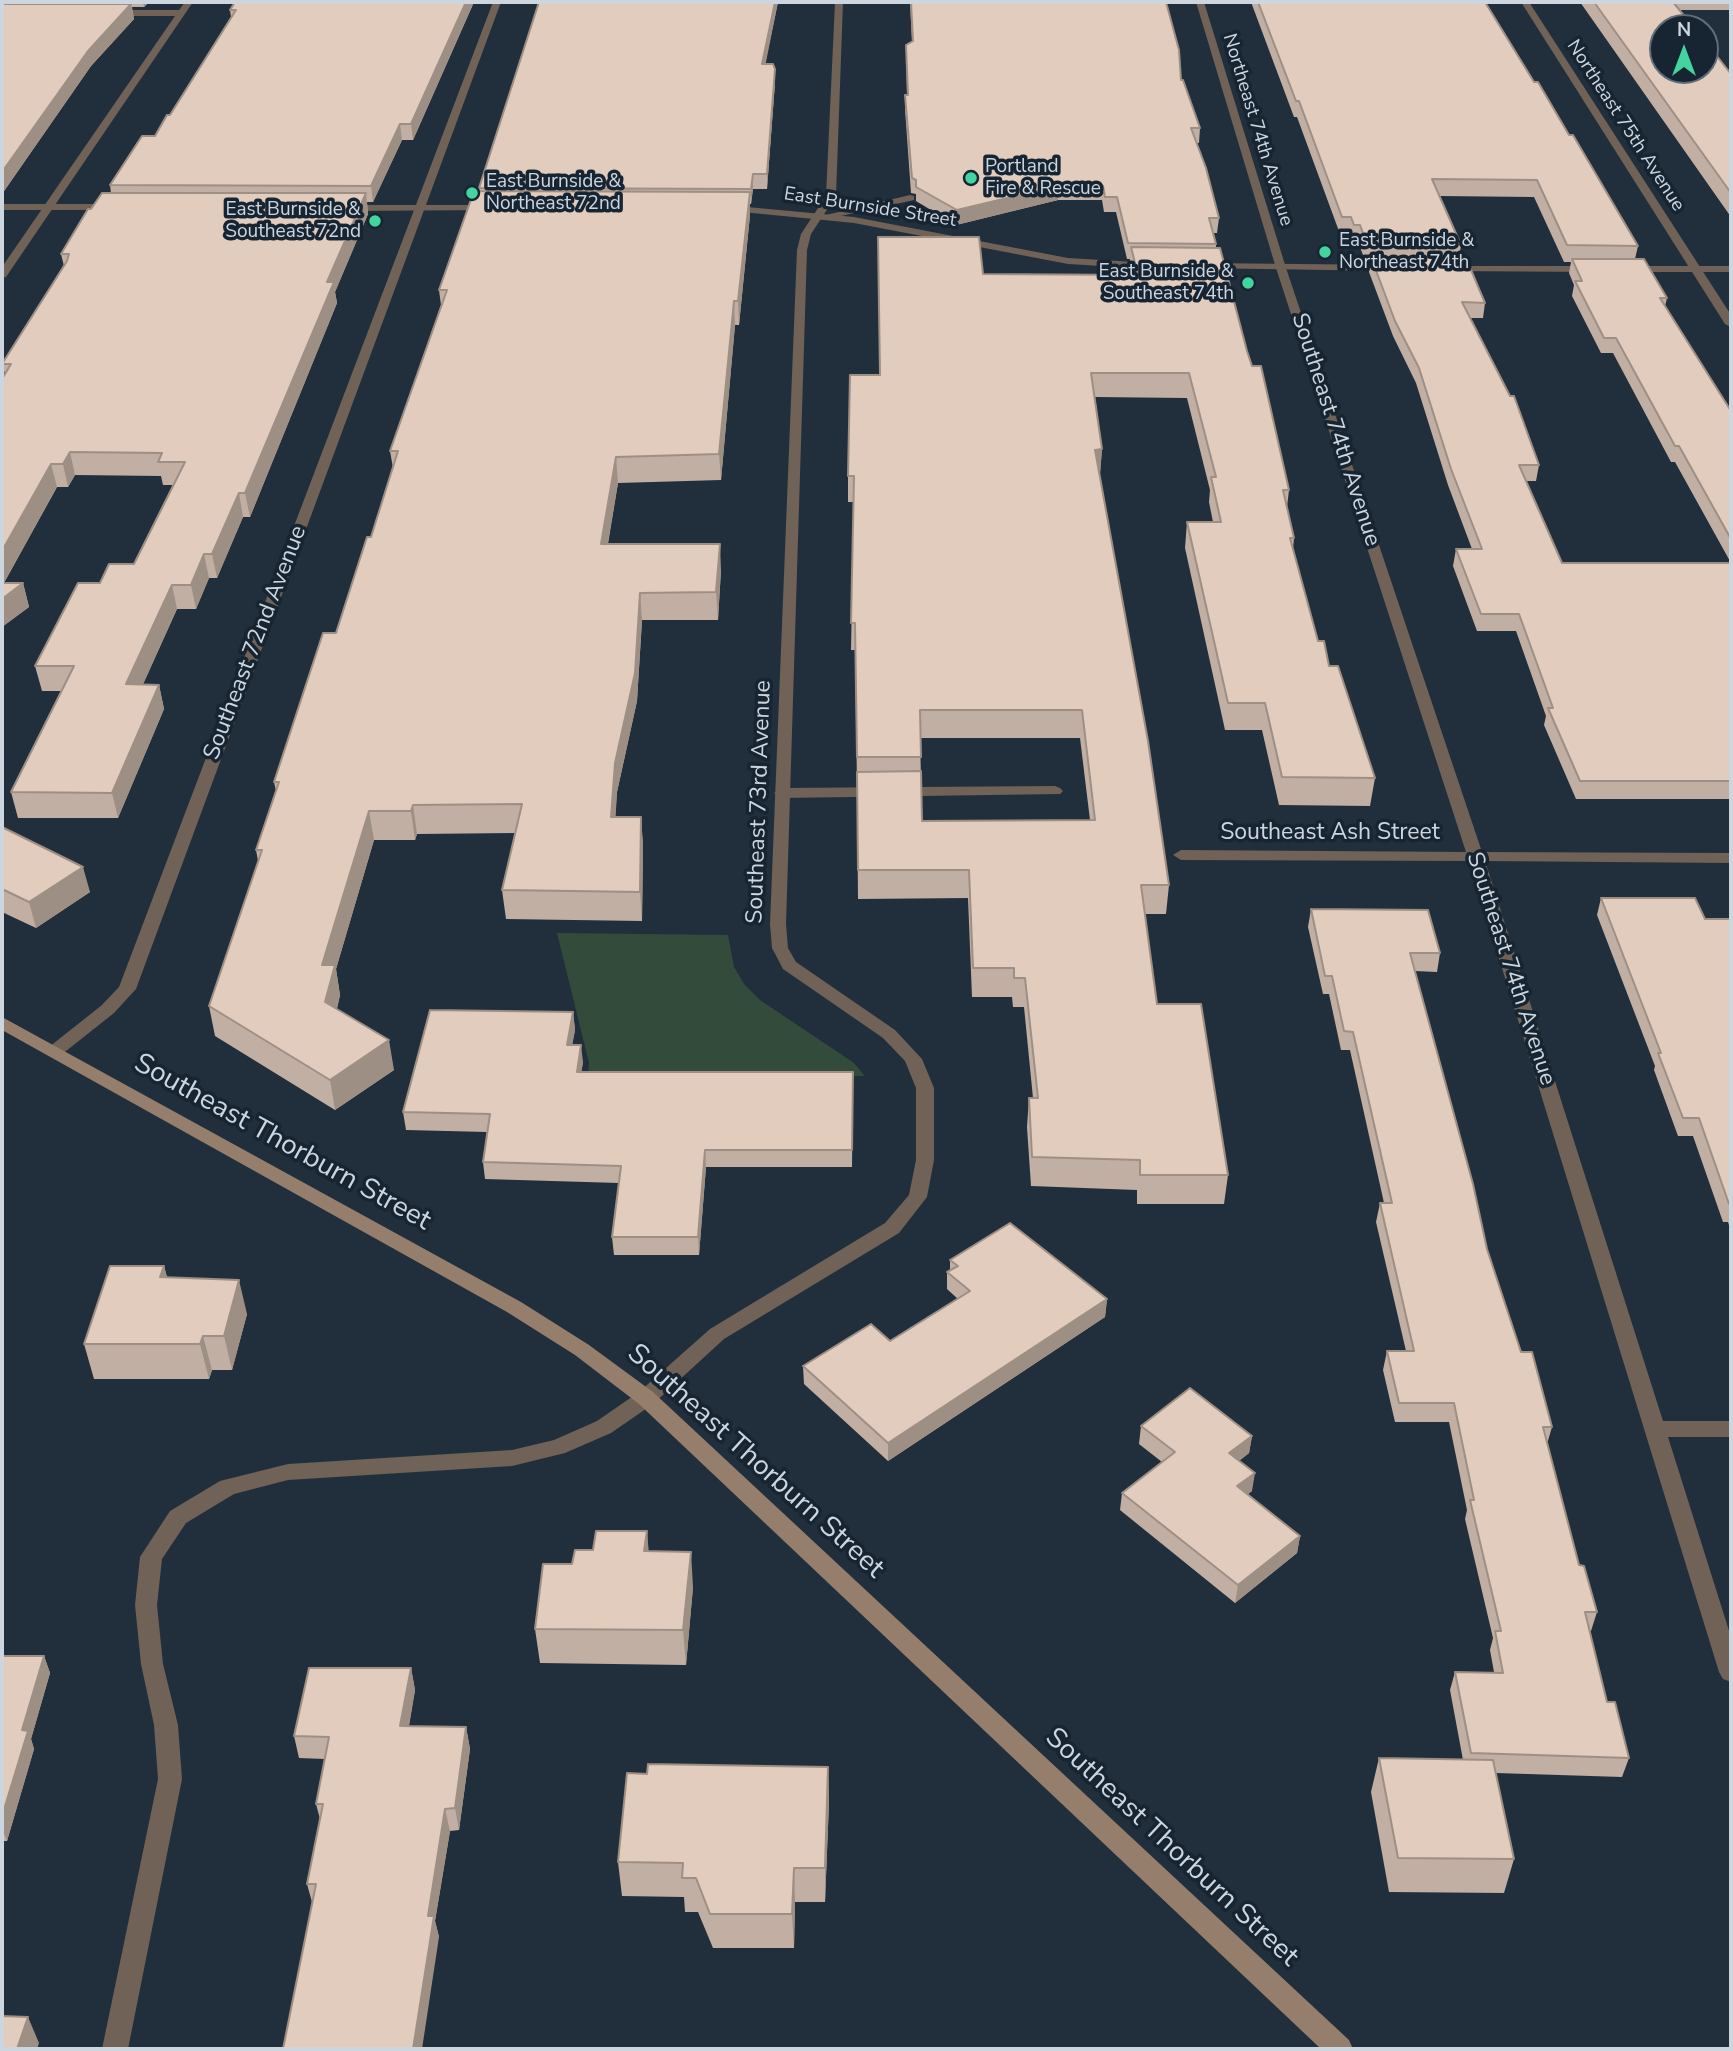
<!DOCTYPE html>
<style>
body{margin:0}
#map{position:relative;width:1733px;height:2051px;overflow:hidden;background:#212f3c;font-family:"Nunito Sans",sans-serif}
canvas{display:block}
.frame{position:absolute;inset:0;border:4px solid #cdd6df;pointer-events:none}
.north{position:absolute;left:1649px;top:14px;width:70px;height:70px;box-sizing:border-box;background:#172532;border:2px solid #606c77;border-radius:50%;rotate:0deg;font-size:19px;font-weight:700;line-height:28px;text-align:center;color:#cdd6df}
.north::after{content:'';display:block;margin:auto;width:24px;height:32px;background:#44d49f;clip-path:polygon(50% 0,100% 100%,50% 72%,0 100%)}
</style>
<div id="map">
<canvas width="1733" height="2051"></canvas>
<div class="frame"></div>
<div class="north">N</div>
</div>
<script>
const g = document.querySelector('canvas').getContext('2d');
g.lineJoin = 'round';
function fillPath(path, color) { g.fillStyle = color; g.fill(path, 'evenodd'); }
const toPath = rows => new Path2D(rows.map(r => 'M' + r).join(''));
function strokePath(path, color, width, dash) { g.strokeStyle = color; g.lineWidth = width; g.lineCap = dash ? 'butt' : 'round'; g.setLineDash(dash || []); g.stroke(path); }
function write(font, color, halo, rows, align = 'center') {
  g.font = font + ' "Nunito Sans",sans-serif'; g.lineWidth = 7; g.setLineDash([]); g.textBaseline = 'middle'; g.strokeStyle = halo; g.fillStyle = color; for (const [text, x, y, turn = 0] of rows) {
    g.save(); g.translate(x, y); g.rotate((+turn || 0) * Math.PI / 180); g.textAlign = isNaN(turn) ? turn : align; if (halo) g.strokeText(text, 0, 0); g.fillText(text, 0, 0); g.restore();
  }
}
fillPath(toPath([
 [557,933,728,935,734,967,744,984,760,1000,854,1063,865,1076,588,1076,589,1063]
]), '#334b3a');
fillPath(toPath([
 [910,195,914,196,914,200,827,219,822,216,910,195],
 [1055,786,1060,788,1063,791,1060,794,782,798,774,793,782,788,1055,786]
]), '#706256');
fillPath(toPath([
 [185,2,193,2,6,277,2,278,2,267,175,16,111,16,107,13,111,10,179,10,185,2],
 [493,2,501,2,136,989,114,1013,61,1055,49,1055,46,1051,49,1047,102,1005,119,987,493,2],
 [835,2,843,2,836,196,811,234,807,250,786,924,788,948,796,962,895,1030,922,1059,934,1088,934,1160,927,1197,899,1233,724,1339,653,1404,611,1433,565,1453,512,1466,288,1480,234,1494,186,1523,162,1559,157,1605,163,1664,178,1725,182,1779,128,2049,102,2049,158,1779,154,1725,141,1664,135,1605,140,1557,170,1511,220,1481,288,1464,512,1450,554,1440,597,1421,639,1392,710,1329,885,1223,909,1195,916,1160,916,1088,905,1061,883,1038,783,969,772,948,770,924,797,250,801,234,826,196,835,2],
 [1196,2,1204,2,1286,268,1482,852,1731,853,1731,863,1485,861,1663,1421,1731,1421,1731,1437,1668,1437,1731,1637,1731,1682,1723,1679,1719,1672,1469,861,1181,860,1173,855,1181,850,1466,852,1276,268,1196,2],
 [1521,2,1529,2,1731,315,1731,327,1725,324,1521,2]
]), '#706256');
fillPath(toPath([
 [2,204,114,204,119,207,114,210,2,210,2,204],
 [492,205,497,208,496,210,345,211,340,208,345,205,492,205],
 [726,205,854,217,1068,258,1152,263,1157,266,1152,269,1068,264,854,223,722,210,721,208,726,205],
 [1201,263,1393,265,1398,268,1393,271,1197,268,1197,264,1201,263],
 [1442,266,1593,266,1598,269,1593,272,1446,271,1441,268,1442,266],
 [1731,266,1731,272,1628,272,1623,269,1628,266,1731,266]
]), '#706256');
fillPath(toPath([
 [2,1017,521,1302,589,1345,653,1392,1349,2040,1353,2049,1321,2049,639,1404,575,1355,507,1312,2,1030,2,1017]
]), '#957f6c');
fillPath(toPath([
 [2,2,149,2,144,7,132,7,134,19,91,66,2,194],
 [474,2,413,140,402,140,373,202,367,202,368,214,335,292,337,303,250,517,243,517,217,578,209,578,196,609,177,609,143,684,159,685,164,709,118,818,18,818,11,792,62,691,42,691,35,666,100,583,134,564,173,485,163,485,161,476,75,475,68,487,57,487,4,583,23,583,29,607,2,627,5,374,2,364,64,266,61,254,91,209,111,193,110,185,155,136,170,115,231,17,230,10],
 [539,2,778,2,765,64,775,82,767,189,753,189,751,204,750,204,750,215,739,325,735,325,721,480,618,483,608,544,721,570,718,620,642,620,637,701,617,792,615,817,641,817,643,846,642,921,506,919,502,890,515,833,417,834,415,840,374,840,336,969,340,995,337,1009,394,1070,335,1110,215,1036,209,1006,258,861,256,850,276,791,274,782,336,633,371,537,393,468,390,451,441,305,439,290,479,191,479,188],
 [910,2,1166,2,1181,80,1200,128,1199,143,1197,143,1219,218,1217,233,1213,233,1216,244,1216,247,1289,490,1287,507,1294,538,1293,549,1318,641,1375,778,1370,806,1279,805,1262,730,1225,730,1185,548,1187,522,1213,522,1209,502,1210,490,1187,398,1095,397,1102,449,1100,474,1169,885,1166,914,1145,914,1157,1004,1228,1175,1224,1204,1137,1204,1137,1190,1031,1186,1027,1127,1029,1098,1033,1098,1024,1007,1013,1007,1012,997,972,997,968,898,858,899,857,785,855,650,851,650,854,502,848,502,848,476,880,375,983,274,1130,275,1129,270,1130,259,1127,259,1116,212,1104,212,1102,200,1058,200,956,225,916,201,916,194,911,193,905,109,905,95,907,95,906,45,912,42],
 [920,738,1080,738,1090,820,922,821],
 [1251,2,1485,2,1534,82,1569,135,1638,246,1635,259,1667,298,1665,306,1731,411,1731,563,1675,462,1671,462,1613,353,1601,353,1572,296,1574,285,1569,273,1571,262,1564,262,1534,197,1439,196,1461,245,1459,258,1485,303,1483,318,1470,318,1539,465,1536,481,1526,481,1562,563,1731,563,1731,799,1576,799,1544,725,1546,716,1516,631,1477,631,1453,566,1456,549,1472,549,1448,485,1416,383,1393,336,1369,272,1371,261,1365,260,1358,242,1352,242,1349,234,1340,234,1297,117,1294,117],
 [1580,2,1731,2,1731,10,1680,10,1731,74,1731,217],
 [2,827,90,892,36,928,2,912],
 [1601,898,1705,919,1731,919,1731,1231,1728,1222,1723,1222,1693,1136,1678,1136,1654,1070,1655,1066,1597,915],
 [1311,909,1440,953,1437,972,1415,971,1487,1249,1521,1352,1552,1427,1547,1444,1579,1565,1597,1612,1591,1631,1589,1631,1607,1702,1629,1758,1622,1777,1496,1773,1514,1859,1504,1893,1389,1892,1371,1792,1379,1758,1463,1760,1450,1690,1455,1672,1494,1672,1490,1650,1493,1638,1465,1519,1467,1510,1449,1422,1395,1422,1383,1370,1387,1351,1406,1351,1376,1222,1380,1203,1384,1203,1350,1050,1341,1050,1329,994,1323,994,1308,927],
 [573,1012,575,1030,572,1045,583,1062,581,1072,853,1072,852,1167,706,1167,699,1255,614,1255,612,1237,619,1183,485,1179,483,1162,487,1132,406,1130,403,1112],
 [950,1260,1107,1299,1105,1317,888,1461,804,1384,803,1366,890,1341,958,1299,947,1289,947,1272,950,1270],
 [164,1266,167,1277,247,1314,232,1370,212,1370,209,1379,94,1379,84,1344],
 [1141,1426,1252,1436,1249,1453,1239,1461,1252,1491,1248,1494,1300,1536,1297,1553,1235,1603,1120,1510,1122,1493,1162,1462,1139,1444],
 [647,1531,648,1551,693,1587,686,1665,540,1663,535,1629,572,1564,593,1550],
 [2,1656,44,1656,50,1673,31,1739,34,1749,7,1841,2,1841],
 [411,1668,415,1690,409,1726,466,1727,470,1749,459,1830,450,1831,435,1921,439,1937,312,1902,307,1884,320,1819,316,1804,325,1759,299,1758,294,1736],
 [828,1767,829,1802,825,1902,795,1902,794,1948,713,1948,698,1912,685,1912,684,1897,622,1896,618,1862,647,1774]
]), '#c2afa3');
fillPath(toPath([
 [143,2,149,2,144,7],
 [466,2,474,2,413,140,411,124],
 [775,2,778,2,763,77,762,64],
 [131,4,134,19,91,66,2,194,2,172,88,51],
 [775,69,775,82,767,189,767,174],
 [400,124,402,140,373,202,371,186],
 [753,174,753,189,751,204,751,189],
 [1058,186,1058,200,956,225,957,210],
 [750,192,750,215,739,325,738,301],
 [366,193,368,214,335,292,337,303,250,517,245,493,327,282],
 [734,301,735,325,721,480,719,454],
 [1102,449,1100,474,1094,476,1095,450],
 [70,452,75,475,68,487,63,464],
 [616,457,618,483,603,571,601,544],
 [51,464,57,487,2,586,2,551],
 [239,493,243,517,217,578,212,554],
 [720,544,721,570,718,620,716,592],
 [204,554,209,578,196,609,191,585],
 [23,583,29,607,2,627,2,599],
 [172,585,177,609,132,709,126,684],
 [640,593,642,620,637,701,617,792,614,846,611,817,615,763],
 [159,685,164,709,118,818,112,793],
 [413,805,417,834,415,840,411,811],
 [369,811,374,840,336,969,340,995,331,1032,325,1002,322,965],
 [641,817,643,846,642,921,640,892],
 [83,867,90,892,36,928,29,902],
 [573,1012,575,1030,569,1062,567,1045],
 [389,1040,394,1070,335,1110,330,1080],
 [581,1045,583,1062,579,1089,577,1072],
 [705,1150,706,1167,699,1255,698,1237],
 [164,1266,173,1300,160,1277],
 [239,1280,247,1314,232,1370,224,1336],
 [1107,1299,1105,1317,888,1461,888,1443],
 [203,1336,212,1370,209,1379,200,1344],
 [1252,1436,1249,1453,1226,1471,1229,1453],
 [1255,1473,1252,1491,1235,1504,1237,1486],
 [647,1531,650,1566,644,1551],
 [1300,1536,1297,1553,1235,1603,1238,1585],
 [691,1552,693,1587,686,1665,683,1630],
 [44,1656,50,1673,31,1739,34,1749,7,1841,2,1829,2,1816,22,1730],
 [411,1668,415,1690,405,1748,400,1726],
 [466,1727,470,1749,459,1830,455,1808],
 [828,1767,829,1802,825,1902,825,1868],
 [445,1809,450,1831,435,1921,439,1937,422,2049,413,2049,428,1916],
 [794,1868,795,1902,794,1948,792,1914],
 [28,2017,39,2043,37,2049,17,2049]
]), '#9e8f84');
const building = toPath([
 [235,2,466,2,411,124,400,124,371,186,110,185,142,136,155,136,167,115,170,115,236,10,230,10,235,2],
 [539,2,775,2,762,64,773,64,775,69,767,174,753,174,751,189,479,188,539,2],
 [911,2,1166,2,1179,50,1181,80,1183,80,1200,128,1191,128,1206,168,1219,218,1209,218,1216,244,1128,243,1117,197,1105,197,1103,186,1058,186,957,210,916,187,916,180,912,178,905,95,908,95,906,45,913,41,911,2],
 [1258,2,1485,2,1534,82,1538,82,1569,135,1573,135,1638,246,1567,245,1537,180,1432,179,1461,245,1367,244,1360,225,1354,225,1351,217,1342,217,1299,101,1296,101,1258,2],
 [1594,2,1673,2,1694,28,1663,28,1663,70,1705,70,1705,41,1731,74,1731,193,1594,2],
 [2,4,131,4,88,51,2,172,2,4],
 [474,191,750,192,738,301,734,301,719,454,616,457,601,544,720,544,716,592,640,593,635,673,615,763,611,817,641,817,640,892,502,890,522,804,413,805,411,811,369,811,322,965,335,965,325,1002,389,1040,330,1080,209,1006,262,850,256,850,279,782,274,782,323,633,336,633,367,537,371,537,398,451,390,451,447,290,439,290,474,191],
 [102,193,366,193,327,282,334,282,245,493,239,493,212,554,204,554,191,585,172,585,126,684,159,685,112,793,11,792,74,666,35,666,78,583,100,583,109,564,134,564,185,462,158,462,162,453,70,452,63,464,51,464,2,551,2,379,11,364,2,364,67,261,69,254,61,254,88,209,91,209,102,193],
 [878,237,979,237,983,274,1138,275,1131,247,1220,248,1247,351,1252,366,1261,366,1289,490,1283,490,1294,538,1290,538,1318,641,1324,641,1329,666,1338,666,1375,778,1282,777,1265,703,1228,703,1187,522,1221,522,1211,477,1216,477,1189,373,1091,373,1102,449,1095,450,1148,741,1169,885,1141,885,1157,1004,1201,1004,1228,1175,1140,1175,1140,1160,1032,1157,1029,1098,1038,1098,1025,978,1014,978,1014,968,973,968,969,870,858,870,857,772,921,771,922,821,1095,820,1082,710,920,710,921,757,857,757,855,623,851,623,854,476,848,476,850,375,880,375,878,237],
 [1371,257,1466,258,1485,303,1462,302,1510,396,1514,396,1539,465,1519,465,1562,563,1731,563,1731,781,1580,781,1548,708,1553,708,1519,614,1481,614,1456,549,1482,549,1451,469,1419,368,1395,321,1371,257],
 [1572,259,1644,259,1667,298,1660,298,1731,411,1731,539,1679,446,1675,446,1616,338,1604,338,1575,281,1582,281,1572,259],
 [2,583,23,583,2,599,2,583],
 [2,827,83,867,29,902,2,889,2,827],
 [1601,898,1695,898,1705,919,1731,919,1731,1044,1730,1044,1731,1048,1731,1204,1729,1204,1699,1118,1683,1118,1658,1053,1661,1053,1601,898],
 [1311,909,1428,910,1440,953,1410,953,1473,1184,1487,1249,1521,1352,1532,1352,1552,1427,1543,1427,1579,1565,1584,1566,1597,1612,1585,1612,1607,1702,1615,1702,1629,1758,1471,1753,1455,1672,1503,1673,1495,1631,1501,1631,1470,1500,1474,1500,1454,1403,1399,1403,1387,1351,1414,1351,1380,1203,1392,1203,1353,1032,1344,1031,1332,976,1325,976,1311,909],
 [430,1010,573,1012,567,1045,581,1045,577,1072,853,1072,852,1150,705,1150,698,1237,612,1237,621,1166,483,1162,490,1114,403,1112,430,1010],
 [1010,1223,1107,1299,888,1443,803,1366,871,1324,890,1341,970,1291,947,1272,958,1266,950,1260,1010,1223],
 [110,1266,164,1266,160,1277,239,1280,224,1336,203,1336,200,1344,84,1344,110,1266],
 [1190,1388,1252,1436,1229,1453,1255,1473,1237,1486,1300,1536,1238,1585,1122,1493,1175,1452,1141,1426,1190,1388],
 [596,1531,647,1531,644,1551,691,1552,683,1630,535,1629,543,1564,572,1564,575,1550,593,1550,596,1531],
 [2,1656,44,1656,22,1730,28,1731,2,1816,2,1656],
 [309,1668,411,1668,400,1726,466,1727,455,1808,445,1809,428,1916,434,1916,413,2049,283,2049,316,1884,307,1884,323,1804,316,1804,329,1737,294,1736,309,1668],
 [1379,1758,1493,1760,1514,1859,1398,1858,1379,1758],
 [648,1764,828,1767,825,1868,794,1868,792,1914,710,1914,696,1878,682,1878,683,1863,618,1862,627,1773,647,1774,648,1764],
 [2,2016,28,2017,17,2049,2,2049,2,2016]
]);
fillPath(building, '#e1ccbd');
strokePath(building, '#9e8f84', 2);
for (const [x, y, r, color] of [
 [971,178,7,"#44d49f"],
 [472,193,7,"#44d49f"],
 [375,221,7,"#44d49f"],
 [1325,252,7,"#44d49f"],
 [1248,283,7,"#44d49f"]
]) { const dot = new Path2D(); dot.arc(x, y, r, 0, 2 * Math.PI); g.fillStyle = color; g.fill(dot); strokePath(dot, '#172532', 2.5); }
write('19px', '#cdd6df', '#172532', [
 ["Northeast 75th Avenue",1625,126,57],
 ["Northeast 74th Avenue",1257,130,73],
 ["East Burnside Street",870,208,9]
]);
write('19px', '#cdd6df', '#172532', [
 ["Portland",985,167],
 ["Fire & Rescue",985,189],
 ["East Burnside &",486,182],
 ["Northeast 72nd",486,204],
 ["East Burnside &",361,210,"right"],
 ["Southeast 72nd",361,232,"right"],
 ["East Burnside &",1339,241],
 ["Northeast 74th",1339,263],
 ["East Burnside &",1234,272,"right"],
 ["Southeast 74th",1234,294,"right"]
], 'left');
write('23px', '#cdd6df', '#172532', [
 ["Southeast 74th Avenue",1335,430,72],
 ["Southeast 72nd Avenue",256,643,-69],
 ["Southeast 73rd Avenue",760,802,-88],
 ["Southeast Ash Street",1330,833],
 ["Southeast 74th Avenue",1510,969,72]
]);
write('28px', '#cdd6df', '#172532', [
 ["Southeast Thorburn Street",282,1143,29],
 ["Southeast Thorburn Street",755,1462,42],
 ["Southeast Thorburn Street",1171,1848,43]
]);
</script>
